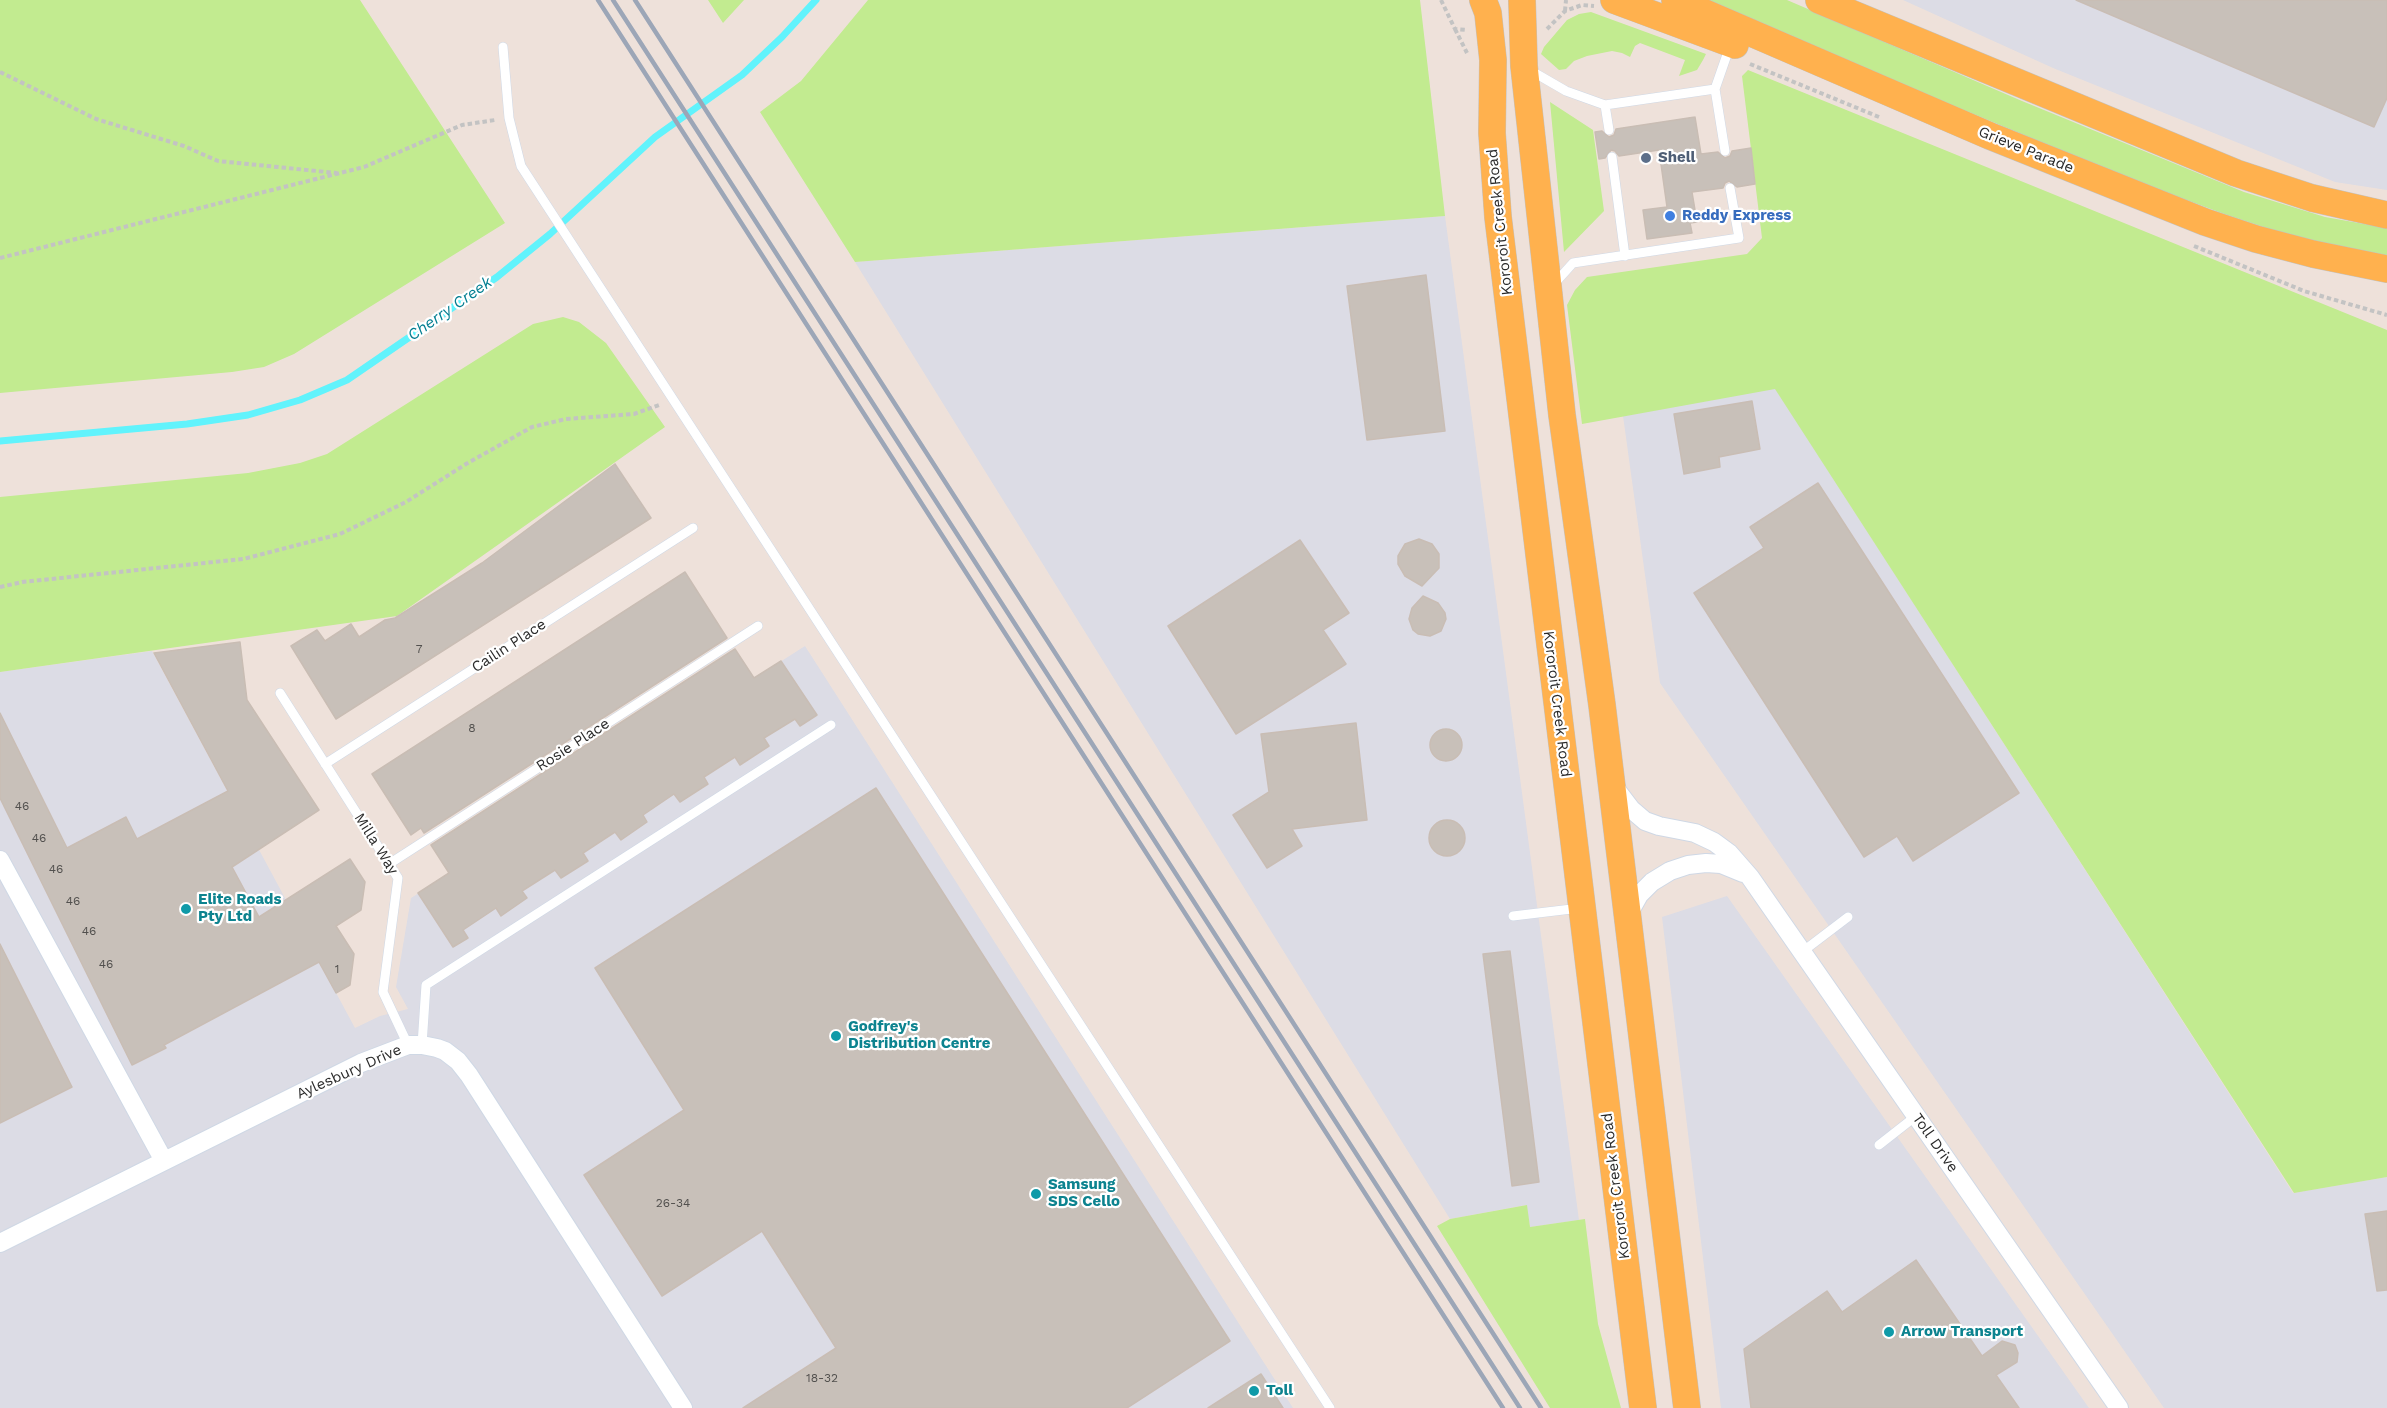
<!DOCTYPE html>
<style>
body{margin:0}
canvas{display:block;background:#eee1da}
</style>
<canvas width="2387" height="1408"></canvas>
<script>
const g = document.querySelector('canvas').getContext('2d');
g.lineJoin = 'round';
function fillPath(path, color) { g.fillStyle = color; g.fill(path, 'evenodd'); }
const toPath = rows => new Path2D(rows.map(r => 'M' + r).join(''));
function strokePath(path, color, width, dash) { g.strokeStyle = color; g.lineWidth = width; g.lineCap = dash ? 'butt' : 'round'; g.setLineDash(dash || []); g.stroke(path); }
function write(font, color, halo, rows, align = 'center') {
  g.font = font + ' "Work Sans",sans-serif'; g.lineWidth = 4.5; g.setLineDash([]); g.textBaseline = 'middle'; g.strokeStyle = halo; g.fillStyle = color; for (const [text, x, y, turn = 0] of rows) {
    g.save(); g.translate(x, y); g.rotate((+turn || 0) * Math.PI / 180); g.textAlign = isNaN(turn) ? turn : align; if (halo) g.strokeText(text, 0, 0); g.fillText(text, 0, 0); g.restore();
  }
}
fillPath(toPath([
 [1903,0,2387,0,2387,190,2335,182,2053,68],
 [1445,216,1579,1220,1530,1227,1526,1205,1450,1219,855,262],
 [1775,388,2293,1193,2387,1177,2387,1408,2164,1408,1660,683,1623,416],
 [805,646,1293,1408,0,1408,0,672,152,651,355,1028,380,1016,408,1009,396,987,411,898],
 [1727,896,2089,1408,1721,1408,1662,917]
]), '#dcdce5');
fillPath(toPath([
 [0,0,360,0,505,223,294,354,264,367,232,372,0,393],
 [708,0,744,0,723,23],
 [868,0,1420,0,1445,216,855,262,760,112,801,81],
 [1707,0,1787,0,2022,101,2244,192,2325,217,2387,228,2387,256,2297,238,2227,215,2127,178,1899,83],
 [1591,12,1706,54,1703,60,1697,70,1679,76,1685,60,1640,43,1635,46,1630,57,1622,53,1612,51,1587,56,1574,61,1566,69,1559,70,1541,54,1544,47,1567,20,1579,14],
 [1748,70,2387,330,2387,1177,2294,1193,1775,389,1582,424,1567,305,1575,290,1587,277,1747,254,1762,238,1742,76],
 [1550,102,1593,130,1604,211,1564,252],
 [563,317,579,322,606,343,665,427,397,616,0,672,0,497,248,473,300,463,327,454,533,324],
 [1527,1205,1530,1227,1585,1219,1598,1324,1621,1408,1550,1408,1437,1226,1450,1219]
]), '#c2eb90');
strokePath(toPath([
 [0,441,187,424,248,415,300,400,347,380,497,277,550,234,655,137,742,75,782,37,816,0]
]), '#61f3fc', 7);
const building = toPath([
 [2076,0,2387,0,2387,98,2374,127,2076,0],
 [1695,117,1701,154,1718,152,1725,158,1730,156,1732,151,1751,148,1755,184,1737,187,1729,181,1725,183,1723,188,1692,192,1697,222,1690,223,1692,233,1647,239,1643,210,1667,207,1659,150,1619,156,1615,151,1611,150,1605,158,1599,159,1595,132,1602,131,1609,137,1614,135,1616,129,1695,117],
 [1426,275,1445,431,1367,440,1347,286,1426,275],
 [1752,401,1760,449,1719,457,1720,467,1684,474,1674,414,1752,401],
 [615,464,651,518,336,719,291,646,317,630,325,641,351,624,359,637,385,620,395,618,482,563,615,464],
 [1818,483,2019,793,1913,861,1897,836,1864,857,1694,593,1764,548,1750,527,1818,483],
 [1419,539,1432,544,1439,554,1439,568,1422,586,1405,576,1398,564,1398,556,1405,544,1419,539],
 [1300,540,1349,613,1323,630,1346,664,1236,734,1168,626,1300,540],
 [685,572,727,638,424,833,421,828,411,835,372,774,685,572],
 [1423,596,1438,603,1445,613,1446,619,1441,631,1430,636,1418,634,1413,630,1409,619,1412,608,1423,596],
 [240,642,247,700,319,810,232,867,259,917,350,859,365,882,361,910,336,926,354,954,350,985,336,993,319,962,164,1045,166,1048,132,1065,0,798,0,713,67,848,126,817,137,839,228,791,154,653,240,642],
 [735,649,754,678,781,661,817,715,800,726,795,719,764,738,769,746,740,765,735,757,704,777,708,784,680,802,674,794,643,815,647,822,621,840,615,832,583,853,588,861,561,878,555,870,522,891,527,898,501,916,496,908,463,930,468,938,453,947,418,893,449,873,431,845,735,649],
 [1356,723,1367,820,1292,829,1302,846,1267,868,1233,815,1269,792,1261,734,1356,723],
 '1430 745a16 16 0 1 1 32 0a16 16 0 1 1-32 0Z',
 [876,788,1230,1341,1127,1408,743,1408,836,1348,762,1231,662,1296,584,1175,684,1110,595,968,876,788],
 '1429 838a18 18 0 1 1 36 0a18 18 0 1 1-36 0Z',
 [0,944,72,1087,0,1123,0,944],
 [1510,951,1539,1182,1512,1186,1483,954,1510,951],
 [2387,1211,2387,1290,2377,1291,2365,1214,2387,1211],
 [1916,1260,1982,1356,2002,1341,2015,1345,2018,1353,2017,1362,1996,1375,2019,1408,1751,1408,1744,1349,1827,1291,1842,1312,1916,1260],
 [1261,1374,1283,1408,1208,1408,1261,1374]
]);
fillPath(building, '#c8c0b9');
strokePath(building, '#c9bdb4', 1.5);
const service = toPath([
 [503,47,509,118,521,166,1330,1408],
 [1528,69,1566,91,1605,105],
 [1609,130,1605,105,1715,89],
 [1725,151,1715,89,1730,46],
 [1612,157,1625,256],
 [1554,284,1573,263,1739,238,1730,188],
 [280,693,398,878,383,992,408,1045],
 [325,764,693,528],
 [389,864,758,626],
 [1513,916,1580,908],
 [1802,952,1848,917],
 [422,1045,426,985,831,725],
 [1879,1145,1916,1116]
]);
const minor = toPath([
 [1615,785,1618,792,1631,809,1645,821,1659,826,1695,833,1714,842,1729,853,1750,877,2119,1408],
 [0,860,164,1161],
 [1630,917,1630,911,1639,895,1652,882,1670,871,1688,865,1706,863,1721,864,1743,873],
 [0,1243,361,1063,408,1045,422,1045,437,1048,445,1051,458,1061,469,1075,683,1408]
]);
const primary = toPath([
 [1483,0,1488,13,1493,60,1492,133,1498,217,1643,1408],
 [1522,0,1524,66,1562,415,1602,705,1687,1408],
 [1614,0,1735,45],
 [1675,0,1990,136,2205,222,2256,239,2313,254,2387,269],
 [1819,0,2236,173,2312,198,2387,215]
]);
strokePath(service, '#cfd8e5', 10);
strokePath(minor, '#cfd8e5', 20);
strokePath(primary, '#c3c3c3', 28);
strokePath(toPath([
 [1441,0,1455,29,1467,30],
 [1565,11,1566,0],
 [1455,29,1467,53],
 [1547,29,1565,11,1582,5,1594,6],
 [1750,64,1879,117],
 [0,72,96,119,184,146,218,161,337,173],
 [2194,246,2304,291,2387,315],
 [0,258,364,167,462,125,495,120],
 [0,587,22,582,243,559,340,534,406,502,466,464,532,427,566,419,634,414,659,405]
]), '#c3c3c3', 4, [4.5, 3]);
strokePath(service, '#fff', 9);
strokePath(minor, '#fff', 18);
strokePath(primary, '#ffb14e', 27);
strokePath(toPath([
 [598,0,1503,1408],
 [613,0,1520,1408],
 [635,0,1541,1408]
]), '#9ca6b7', 4.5);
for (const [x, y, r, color] of [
 [1646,158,6,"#5c6f8a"],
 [1670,216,6,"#3f7fe0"],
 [186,909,6,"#0f9aa8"],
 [836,1036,6,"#0f9aa8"],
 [1036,1194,6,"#0f9aa8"],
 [1889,1332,6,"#0f9aa8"],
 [1254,1391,6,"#0f9aa8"]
]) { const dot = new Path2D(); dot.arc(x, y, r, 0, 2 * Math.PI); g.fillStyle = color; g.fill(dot); strokePath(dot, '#fff', 2); }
write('12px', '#52504e', null, [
 ["7",419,649],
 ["8",472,728],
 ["46",22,806],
 ["46",39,838],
 ["46",56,869],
 ["46",73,901],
 ["46",89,931],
 ["46",106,964],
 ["1",337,969],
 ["26-34",673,1203],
 ["18-32",822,1378]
]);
write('15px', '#2a2a2a', '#fff', [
 ["Grieve Parade",2026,150,22],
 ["Kororoit Creek Road",1500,222,-96],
 ["Cailin Place",509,646,-33],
 ["Kororoit Creek Road",1557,704,83],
 ["Rosie Place",573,745,-33],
 ["Milla Way",376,844,58],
 ["Aylesbury Drive",349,1072,-24],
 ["Toll Drive",1935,1143,55],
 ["Kororoit Creek Road",1616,1186,-97]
]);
write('bold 15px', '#4e5e75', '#fff', [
 ["Shell",1658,158]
], 'left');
write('bold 15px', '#366cbe', '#fff', [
 ["Reddy Express",1682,216]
], 'left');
write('bold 15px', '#0d838f', '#fff', [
 ["Elite Roads",198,900],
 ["Pty Ltd",198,917],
 ["Godfrey's",848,1027],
 ["Distribution Centre",848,1044],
 ["Samsung",1048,1185],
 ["SDS Cello",1048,1202],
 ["Arrow Transport",1901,1332],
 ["Toll",1266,1391]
], 'left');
write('italic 16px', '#037e91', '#fff', [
 ["Cherry Creek",450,309,-35]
]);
</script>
